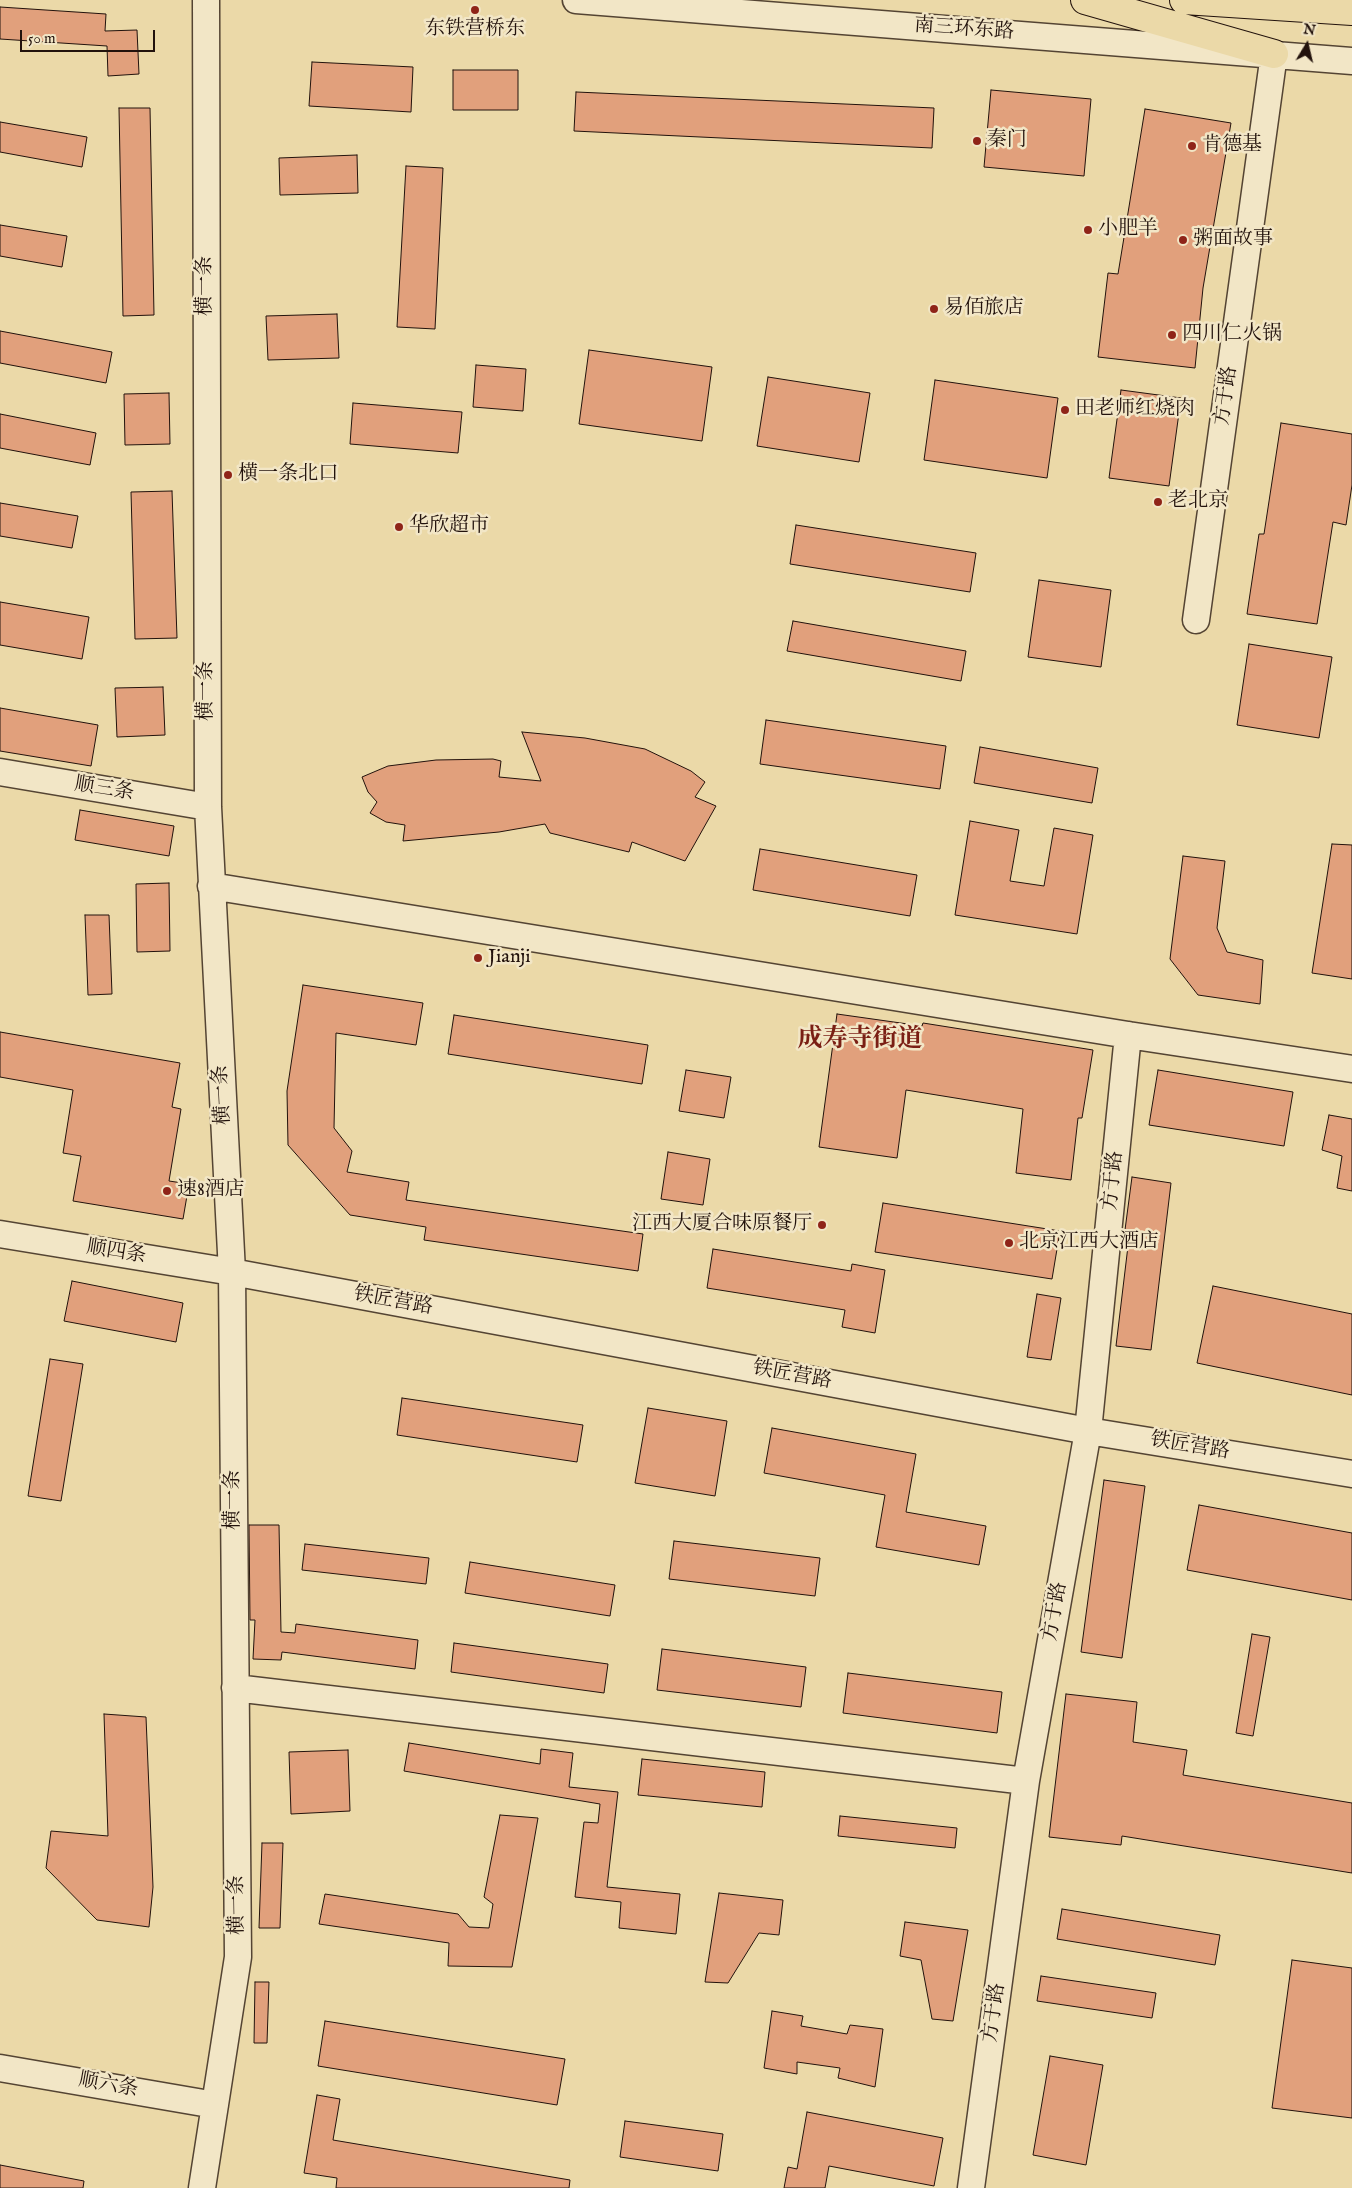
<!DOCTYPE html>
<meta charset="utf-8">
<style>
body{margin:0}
#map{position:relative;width:1352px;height:2188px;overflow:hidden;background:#ebd9a8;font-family:"IM FELL English",serif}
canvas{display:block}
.north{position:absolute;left:1282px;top:20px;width:50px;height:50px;-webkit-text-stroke:4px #f2e6c6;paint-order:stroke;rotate:9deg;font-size:14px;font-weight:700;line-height:20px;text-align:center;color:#22120c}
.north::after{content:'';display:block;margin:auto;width:18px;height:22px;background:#22120c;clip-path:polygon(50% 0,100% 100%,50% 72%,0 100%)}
.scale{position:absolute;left:20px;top:30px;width:135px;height:22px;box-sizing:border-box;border:2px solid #22120c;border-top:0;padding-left:6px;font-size:15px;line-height:18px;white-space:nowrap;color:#22120c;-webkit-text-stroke:4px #f2e6c6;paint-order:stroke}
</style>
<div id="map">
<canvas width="1352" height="2188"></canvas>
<div class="north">N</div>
<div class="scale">50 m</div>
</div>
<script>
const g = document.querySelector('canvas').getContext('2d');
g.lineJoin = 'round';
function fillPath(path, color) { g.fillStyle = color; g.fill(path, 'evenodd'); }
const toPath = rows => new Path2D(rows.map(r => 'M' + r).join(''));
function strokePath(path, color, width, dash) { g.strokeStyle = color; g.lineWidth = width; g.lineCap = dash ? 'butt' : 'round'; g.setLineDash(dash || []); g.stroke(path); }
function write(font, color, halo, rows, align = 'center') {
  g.font = font + ' "IM FELL English","Noto Serif SC",serif'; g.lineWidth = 5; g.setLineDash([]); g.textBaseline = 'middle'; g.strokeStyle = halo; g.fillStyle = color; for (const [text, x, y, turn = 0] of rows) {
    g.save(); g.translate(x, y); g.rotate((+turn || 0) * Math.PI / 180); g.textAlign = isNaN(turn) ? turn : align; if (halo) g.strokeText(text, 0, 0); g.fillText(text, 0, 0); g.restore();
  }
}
const building = toPath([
 [0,7,106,14,105,31,137,30,139,74,108,76,107,46,0,39,0,7],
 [312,62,413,67,411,112,309,106,312,62],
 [453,70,518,70,518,110,453,110,453,70],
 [991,90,1091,99,1084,176,984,167,991,90],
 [576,92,934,108,932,148,574,131,576,92],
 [119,108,150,108,154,315,123,316,119,108],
 [1145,109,1231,123,1203,288,1195,368,1098,357,1108,273,1118,274,1145,109],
 [0,122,87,137,82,167,0,152,0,122],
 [357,155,358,193,280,195,279,158,357,155],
 [406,166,443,168,435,329,397,327,406,166],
 [0,225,67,236,62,267,0,256,0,225],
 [337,314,339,358,268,360,266,316,337,314],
 [0,331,112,352,106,383,0,363,0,331],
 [589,350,712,367,702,441,579,424,589,350],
 [476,365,526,369,523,411,473,407,476,365],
 [768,377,870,393,859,462,757,446,768,377],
 [935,380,1058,398,1047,478,924,460,935,380],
 [1121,390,1181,398,1169,486,1109,478,1121,390],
 [169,393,170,444,125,445,124,394,169,393],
 [353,403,462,412,458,453,350,444,353,403],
 [0,414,96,433,90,465,0,448,0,414],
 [1281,423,1352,434,1352,485,1346,525,1333,522,1317,624,1247,614,1259,534,1264,534,1281,423],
 [172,491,177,638,135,639,131,492,172,491],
 [0,503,78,516,72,548,0,536,0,503],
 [796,525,976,553,970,592,790,564,796,525],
 [1039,580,1111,590,1101,667,1028,657,1039,580],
 [0,602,89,617,82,659,0,645,0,602],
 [793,621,966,651,961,681,787,651,793,621],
 [1249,644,1332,657,1319,738,1237,725,1249,644],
 [163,687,165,735,117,737,115,688,163,687],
 [0,708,98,725,91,766,0,751,0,708],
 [766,720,946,746,940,789,760,764,766,720],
 [522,732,585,738,645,749,691,771,705,782,695,797,716,806,685,861,632,842,629,852,550,833,545,824,499,832,403,841,405,825,386,822,370,813,377,802,368,792,362,777,388,766,436,760,493,759,501,761,499,777,541,781,522,732],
 [980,747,1098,768,1092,803,974,783,980,747],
 [80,810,174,826,169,856,75,840,80,810],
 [970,821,1019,830,1010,881,1044,886,1054,828,1093,835,1077,934,955,915,970,821],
 [1332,844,1352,845,1352,979,1312,973,1332,844],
 [760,849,917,875,910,916,753,890,760,849],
 [1183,856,1225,861,1217,928,1227,952,1263,960,1260,1004,1198,995,1170,959,1183,856],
 [169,883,170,951,137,952,136,884,169,883],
 [85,915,109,915,112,994,88,995,85,915],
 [303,985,423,1003,416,1045,336,1033,334,1128,352,1151,347,1172,409,1182,406,1200,643,1234,638,1271,424,1240,426,1227,350,1215,288,1145,287,1091,303,985],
 [837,1014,922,1026,923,1023,1093,1050,1082,1118,1078,1118,1071,1180,1016,1173,1023,1109,906,1090,897,1158,819,1147,837,1014],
 [454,1015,648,1045,642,1084,448,1054,454,1015],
 [0,1032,180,1063,172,1107,181,1109,169,1181,189,1184,183,1219,73,1201,81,1156,63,1153,73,1090,0,1077,0,1032],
 [686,1070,731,1077,724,1118,679,1111,686,1070],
 [1158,1070,1293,1092,1284,1146,1149,1125,1158,1070],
 [1329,1115,1352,1119,1352,1191,1337,1188,1342,1156,1322,1150,1329,1115],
 [668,1152,710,1159,703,1205,661,1199,668,1152],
 [1132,1177,1171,1183,1151,1350,1116,1346,1128,1246,1123,1245,1132,1177],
 [883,1203,1060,1231,1052,1279,875,1252,883,1203],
 [713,1249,851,1271,852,1264,885,1270,875,1333,842,1327,845,1310,707,1288,713,1249],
 [72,1281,183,1303,176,1342,64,1321,72,1281],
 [1213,1286,1352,1314,1352,1395,1197,1363,1213,1286],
 [1037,1294,1061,1298,1051,1360,1027,1357,1037,1294],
 [50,1359,83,1364,61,1501,28,1496,50,1359],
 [402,1398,583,1425,577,1462,397,1435,402,1398],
 [648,1408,727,1421,715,1496,635,1483,648,1408],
 [772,1428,916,1454,906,1512,986,1526,979,1565,876,1547,885,1495,764,1473,772,1428],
 [1104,1480,1145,1486,1122,1658,1081,1652,1104,1480],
 [1199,1505,1352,1533,1352,1600,1187,1570,1199,1505],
 [249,1525,279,1525,281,1632,295,1633,296,1624,418,1640,415,1669,282,1652,281,1660,253,1659,255,1620,250,1620,249,1525],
 [674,1541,820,1558,815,1596,669,1579,674,1541],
 [305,1544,429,1558,426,1584,302,1570,305,1544],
 [470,1562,615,1585,610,1616,465,1593,470,1562],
 [1252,1634,1270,1637,1253,1736,1236,1733,1252,1634],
 [454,1643,608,1664,604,1693,451,1672,454,1643],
 [662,1649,806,1667,801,1707,657,1690,662,1649],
 [848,1673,1002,1692,997,1733,843,1713,848,1673],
 [1066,1694,1137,1702,1133,1742,1187,1750,1183,1775,1352,1803,1352,1873,1122,1836,1121,1845,1049,1837,1066,1694],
 [104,1714,146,1717,153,1887,149,1927,97,1920,46,1868,51,1831,108,1836,104,1714],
 [409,1743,540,1764,541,1749,573,1753,569,1787,618,1792,607,1887,680,1894,676,1934,619,1928,621,1902,575,1897,584,1822,598,1823,600,1804,404,1771,409,1743],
 [348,1750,350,1811,291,1814,289,1752,348,1750],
 [642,1759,765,1772,762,1807,638,1795,642,1759],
 [500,1815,538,1818,512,1967,448,1966,449,1943,319,1924,325,1894,458,1914,469,1927,489,1928,493,1904,484,1897,500,1815],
 [840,1816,957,1828,955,1848,838,1836,840,1816],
 [262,1843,283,1843,280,1928,259,1928,262,1843],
 [719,1893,783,1900,779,1935,759,1933,728,1983,705,1982,719,1893],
 [1062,1909,1220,1935,1215,1965,1057,1939,1062,1909],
 [905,1922,968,1930,953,2021,932,2019,921,1960,900,1956,905,1922],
 [1292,1960,1352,1968,1352,2118,1272,2108,1292,1960],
 [1041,1976,1156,1993,1152,2018,1037,2001,1041,1976],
 [255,1982,269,1982,267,2043,254,2043,255,1982],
 [772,2011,803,2016,801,2026,847,2034,850,2025,883,2029,875,2087,838,2078,840,2068,797,2062,797,2074,764,2068,772,2011],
 [325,2021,565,2059,557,2105,318,2066,325,2021],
 [1050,2056,1103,2065,1086,2165,1033,2155,1050,2056],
 [317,2095,340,2099,333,2140,570,2180,569,2188,336,2188,337,2178,304,2173,317,2095],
 [807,2112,943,2138,934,2186,829,2166,825,2188,784,2188,788,2167,797,2169,807,2112],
 [625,2121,723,2134,718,2171,620,2157,625,2121],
 [0,2165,84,2181,83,2188,0,2188,0,2165]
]);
fillPath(building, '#e1a07c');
strokePath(building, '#22120c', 1);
const minor = toPath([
 [576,0,1352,61],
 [1196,620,1274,54],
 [0,772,208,807],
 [211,886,1128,1035,1352,1069],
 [0,1234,232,1272,1088,1431,1352,1474],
 [235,1688,1026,1781],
 [0,2068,215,2105],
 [202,2188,238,1957,232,1272,208,807,206,0],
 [971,2188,1026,1781,1088,1431,1128,1035]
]);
const highway = toPath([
 [1085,0,1274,54],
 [1184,0,1352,11]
]);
strokePath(minor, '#544433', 29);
strokePath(highway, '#22120c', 30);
strokePath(minor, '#f2e6c6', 26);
strokePath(highway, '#ebd9a8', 28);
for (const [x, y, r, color] of [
 [475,10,5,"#8f2418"],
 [977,141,5,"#8f2418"],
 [1192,146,5,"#8f2418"],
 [1088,230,5,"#8f2418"],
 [1183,240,5,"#8f2418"],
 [934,309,5,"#8f2418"],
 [1172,335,5,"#8f2418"],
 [1065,410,5,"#8f2418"],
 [228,475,5,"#8f2418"],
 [1158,502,5,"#8f2418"],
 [399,527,5,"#8f2418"],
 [478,958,5,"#8f2418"],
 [167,1191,5,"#8f2418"],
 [822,1225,5,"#8f2418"],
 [1009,1243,5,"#8f2418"]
]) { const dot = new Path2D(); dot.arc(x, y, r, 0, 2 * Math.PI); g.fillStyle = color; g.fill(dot); strokePath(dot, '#f2e6c6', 2); }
write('20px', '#22120c', '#f2e6c6', [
 ["东铁营桥东",475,30,"center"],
 ["秦门",987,141],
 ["肯德基",1202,146],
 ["小肥羊",1098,230],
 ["粥面故事",1193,240],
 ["易佰旅店",944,309],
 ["四川仁火锅",1182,335],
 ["田老师红烧肉",1075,410],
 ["横一条北口",238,475],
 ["老北京",1168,502],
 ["华欣超市",409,527],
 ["Jianji",488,958],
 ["速8酒店",177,1191],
 ["江西大厦合味原餐厅",812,1225,"right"],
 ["北京江西大酒店",1019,1243]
], 'left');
write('20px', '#22120c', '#f2e6c6', [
 ["南三环东路",964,30,4],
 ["横一条",206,286,-90],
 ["方于路",1227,396,-82],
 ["横一条",207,691,-90],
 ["顺三条",104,790,9],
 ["横一条",223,1095,-93],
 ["方于路",1114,1181,-84],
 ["顺四条",116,1253,9],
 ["铁匠营路",393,1302,10],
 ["铁匠营路",792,1376,10],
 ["铁匠营路",1190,1447,9],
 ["横一条",234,1500,-90],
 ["方于路",1056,1612,-80],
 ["横一条",238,1905,-91],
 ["方于路",995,2013,-82],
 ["顺六条",108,2086,10]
]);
write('bold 25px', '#7a1f14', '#f2e6c6', [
 ["成寿寺街道",860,1041]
]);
</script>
